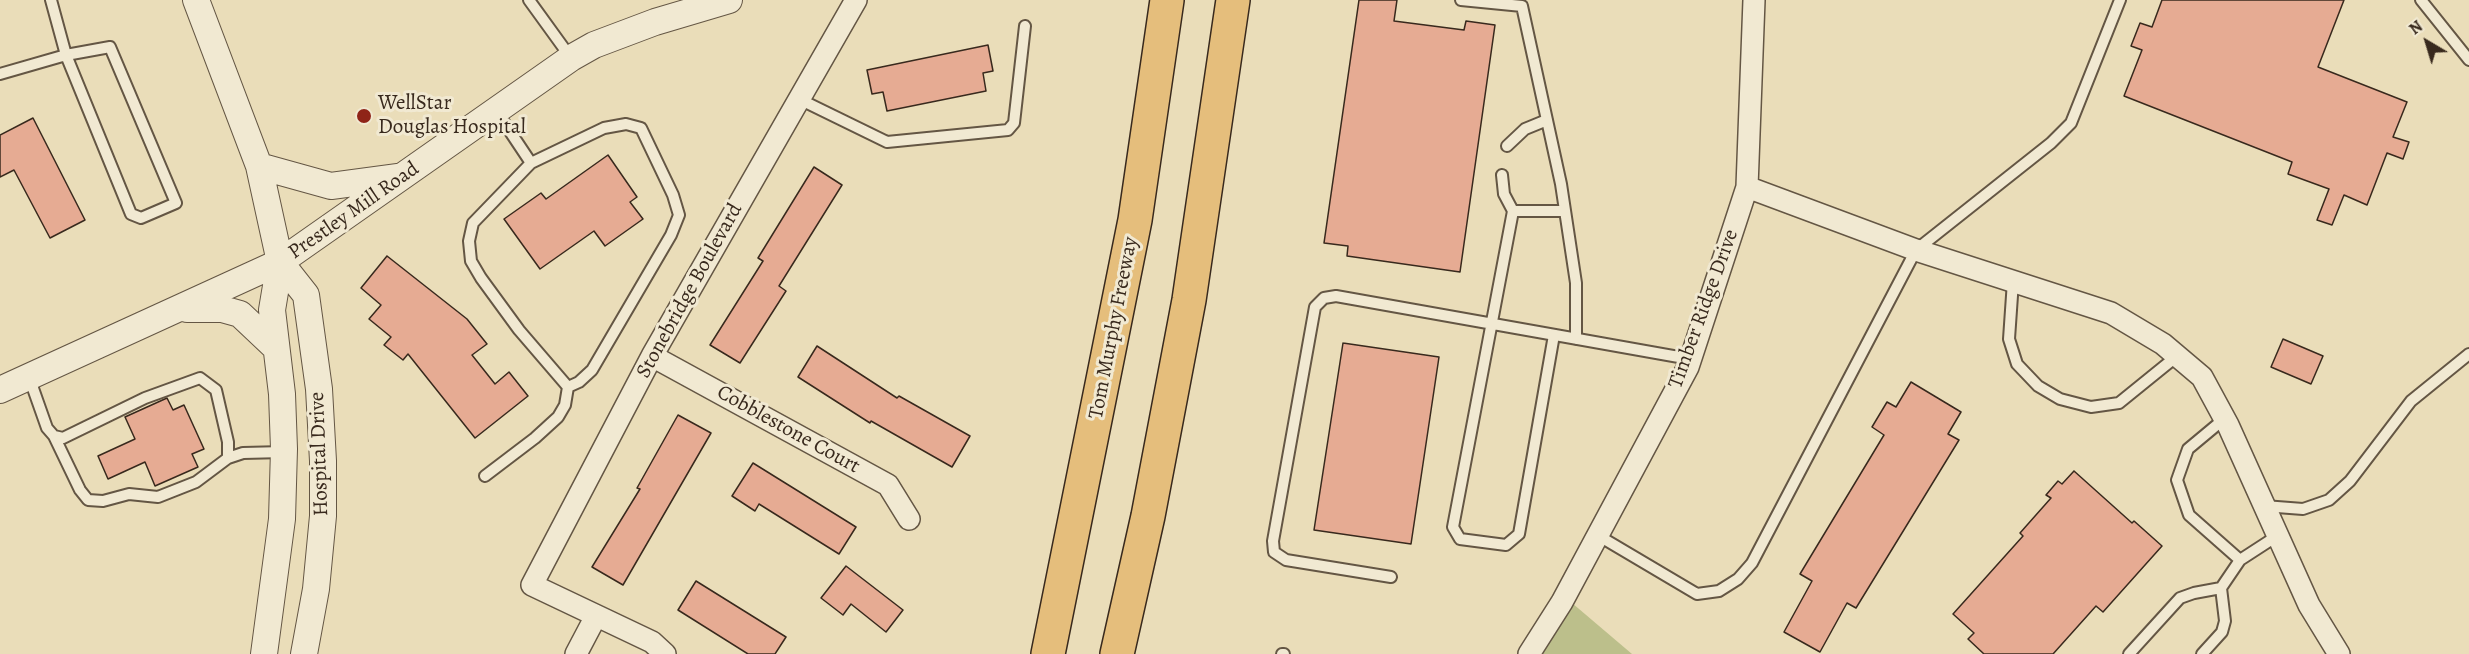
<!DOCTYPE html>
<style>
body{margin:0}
#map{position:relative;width:2469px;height:654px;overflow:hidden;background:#eaddb9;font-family:Alegreya,serif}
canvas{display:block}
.north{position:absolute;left:2397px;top:12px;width:60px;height:60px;-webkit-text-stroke:4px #f1e9d2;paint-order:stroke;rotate:322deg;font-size:16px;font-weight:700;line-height:24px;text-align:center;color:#38291d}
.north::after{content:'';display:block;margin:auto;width:21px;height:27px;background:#38291d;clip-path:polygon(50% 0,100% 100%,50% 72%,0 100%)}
</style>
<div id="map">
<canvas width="2469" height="654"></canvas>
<div class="north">N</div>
</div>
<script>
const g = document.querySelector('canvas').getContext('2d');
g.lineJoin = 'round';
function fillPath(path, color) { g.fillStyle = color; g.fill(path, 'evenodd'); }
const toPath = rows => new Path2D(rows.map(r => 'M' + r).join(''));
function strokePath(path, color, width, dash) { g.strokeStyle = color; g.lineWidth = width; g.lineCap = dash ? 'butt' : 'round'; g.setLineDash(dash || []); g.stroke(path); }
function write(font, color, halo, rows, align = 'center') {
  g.font = font + ' Alegreya,serif'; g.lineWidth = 6; g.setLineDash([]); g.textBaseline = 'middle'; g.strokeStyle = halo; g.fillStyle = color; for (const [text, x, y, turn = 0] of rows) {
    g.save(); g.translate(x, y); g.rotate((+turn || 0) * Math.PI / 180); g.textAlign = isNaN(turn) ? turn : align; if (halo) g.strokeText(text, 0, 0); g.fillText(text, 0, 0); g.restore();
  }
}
fillPath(toPath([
 [1572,603,1632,654,1542,654]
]), '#bcbf8b');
const building = toPath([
 [1359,0,1397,0,1394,21,1464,30,1466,21,1495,25,1460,272,1347,256,1348,246,1324,243,1359,0],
 [2162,0,2344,0,2318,67,2407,102,2393,137,2409,142,2403,159,2387,153,2367,205,2344,195,2332,225,2317,220,2329,189,2288,174,2292,162,2124,96,2142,50,2131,46,2140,23,2152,27,2162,0],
 [988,45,993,71,983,73,986,91,887,111,883,92,872,94,867,70,988,45],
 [33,118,85,220,50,238,14,170,0,177,0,135,33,118],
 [608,155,637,197,630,202,643,219,605,246,594,231,540,269,504,219,541,193,546,199,608,155],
 [814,167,842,185,779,286,786,291,740,363,710,345,763,261,758,258,814,167],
 [387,256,467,319,487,344,472,355,495,384,509,372,528,396,475,438,408,354,403,360,384,345,391,337,369,319,381,305,361,288,387,256],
 [2283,339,2323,356,2311,384,2271,367,2283,339],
 [1343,343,1439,357,1411,544,1314,530,1343,343],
 [817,346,897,398,899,396,970,436,952,467,871,421,870,423,798,377,817,346],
 [1911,382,1961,412,1948,434,1959,440,1856,608,1847,603,1820,652,1784,632,1812,581,1800,574,1884,435,1872,427,1887,402,1896,407,1911,382],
 [167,398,173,410,184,405,204,449,192,454,198,467,155,486,145,462,108,479,98,456,135,439,125,417,167,398],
 [678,415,711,433,623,585,592,567,640,489,637,488,678,415],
 [753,463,856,527,839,554,759,504,755,511,732,496,753,463],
 [2074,471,2132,523,2134,521,2162,546,2103,612,2096,606,2053,654,1984,654,1968,639,1974,633,1953,614,2023,536,2020,533,2051,498,2046,495,2058,481,2062,484,2074,471],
 [846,566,903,610,886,632,851,604,843,615,821,598,846,566],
 [696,581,786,637,775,654,748,654,678,610,696,581]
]);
fillPath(building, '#e6ab93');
strokePath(building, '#38291d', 1.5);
const service = toPath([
 [529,0,571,58],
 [1461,0,1522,6,1561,184,1576,283,1576,339],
 [2421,0,2469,60],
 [0,74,66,55,110,47,176,203,141,218,131,214,66,55,51,0],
 [799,99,887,142,1008,130,1014,123,1025,26],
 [497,112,531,163],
 [626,124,641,128,673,195,679,215,671,235,592,370,579,382,568,387,519,330,481,278,471,261,469,241,473,223,531,163,604,128,626,124],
 [1507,146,1525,129,1547,120],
 [1502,175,1504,194,1513,211],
 [2013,281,2009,339,2017,364,2038,386,2060,399,2091,407,2119,403,2177,356],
 [1554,335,1519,534,1506,545,1460,539,1453,527,1513,211,1564,211],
 [29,377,47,428,54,436,63,438,145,398,200,378,216,390,228,442,228,458,243,453,284,452],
 [2224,419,2188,449,2177,480,2189,515,2240,560],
 [54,436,80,490,88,500,103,501,129,494,158,497,196,482,228,458],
 [485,476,535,438,558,417,565,405,568,387],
 [2264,506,2303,509,2329,500,2350,481,2411,401,2469,354],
 [1599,536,1697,594,1719,591,1738,579,1752,563,1916,250,2051,143,2071,123,2120,0],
 [1391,577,1286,560,1274,552,1273,541,1315,307,1324,298,1336,296,1690,359],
 [1282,654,1284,654],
 [2129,654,2180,598,2194,593,2221,588,2240,560,2277,536],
 [2202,654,2222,632,2225,621,2221,588]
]);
const minor = toPath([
 [1747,187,1916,250,2111,313,2163,344,2202,377,2228,425,2309,605,2339,654],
 [652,356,888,485,909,519],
 [576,654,596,616],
 [665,654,652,642,532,585,652,356,856,0],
 [1529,654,1562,602,1688,367,1747,187,1754,0]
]);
const tertiary = toPath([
 [196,0,259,166,280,262,272,310,282,394,284,449,282,519,264,654],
 [259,166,331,186,398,177],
 [280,262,306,295,319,389,323,461,323,516,316,589,304,654],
 [187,309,222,309,240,314,276,348],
 [0,390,280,262,571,58,594,45,655,22,729,0]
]);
const motorway = toPath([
 [1048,654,1135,220,1167,0],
 [1117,654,1148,516,1189,300,1233,0]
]);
strokePath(service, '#645644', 14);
strokePath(minor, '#645644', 24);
strokePath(tertiary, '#645644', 28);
strokePath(motorway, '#38291d', 36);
strokePath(service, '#f1e9d2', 10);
strokePath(minor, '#f1e9d2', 21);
strokePath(tertiary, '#f1e9d2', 26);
strokePath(motorway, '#e5be7c', 33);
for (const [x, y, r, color] of [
 [364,116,8,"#8f2418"]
]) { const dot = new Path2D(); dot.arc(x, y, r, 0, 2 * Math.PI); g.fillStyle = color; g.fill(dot); strokePath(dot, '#f1e9d2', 2); }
write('21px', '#38291d', '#f1e9d2', [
 ["WellStar",378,104],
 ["Douglas Hospital",378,128]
], 'left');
write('21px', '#38291d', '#f1e9d2', [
 ["Prestley Mill Road",354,211,-35],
 ["Stonebridge Boulevard",690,291,-61],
 ["Timber Ridge Drive",1704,309,-70],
 ["Tom Murphy Freeway",1114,328,-79],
 ["Cobblestone Court",788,430,29],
 ["Hospital Drive",320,454,-92]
]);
</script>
